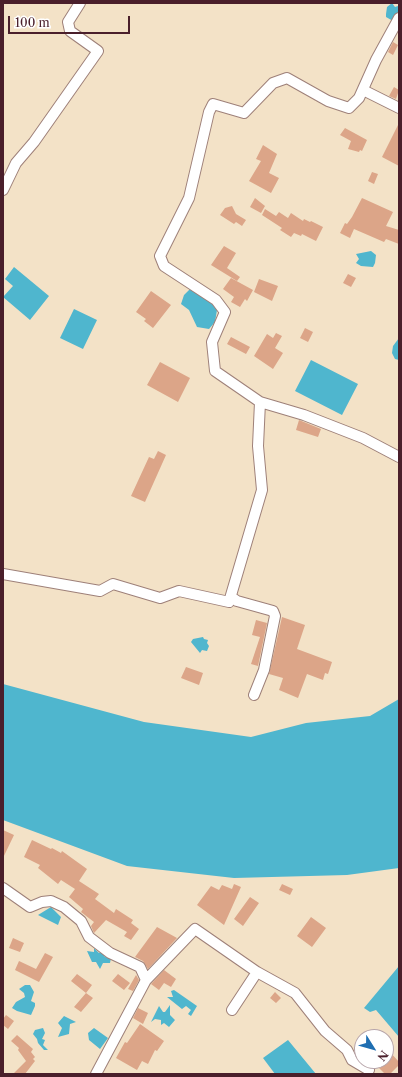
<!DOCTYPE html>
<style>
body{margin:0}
#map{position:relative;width:402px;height:1077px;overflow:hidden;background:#f3e2c7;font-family:"Libre Caslon Text",serif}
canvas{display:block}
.frame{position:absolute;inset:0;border:4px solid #4a1f2b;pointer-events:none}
.north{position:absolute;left:354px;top:1029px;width:40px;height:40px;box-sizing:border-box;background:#fff;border:1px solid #b7a5aa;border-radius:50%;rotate:127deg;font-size:11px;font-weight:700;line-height:16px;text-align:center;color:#4a1f2b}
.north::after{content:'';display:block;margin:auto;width:14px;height:18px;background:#1f6fb2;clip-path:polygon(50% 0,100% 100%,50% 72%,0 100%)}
.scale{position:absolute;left:8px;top:16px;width:122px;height:18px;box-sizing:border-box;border:2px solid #4a1f2b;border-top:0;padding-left:5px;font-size:12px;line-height:14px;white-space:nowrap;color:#4a1f2b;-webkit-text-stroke:3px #fff;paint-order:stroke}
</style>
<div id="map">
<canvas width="402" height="1077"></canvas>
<div class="frame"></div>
<div class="north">N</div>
<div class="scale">100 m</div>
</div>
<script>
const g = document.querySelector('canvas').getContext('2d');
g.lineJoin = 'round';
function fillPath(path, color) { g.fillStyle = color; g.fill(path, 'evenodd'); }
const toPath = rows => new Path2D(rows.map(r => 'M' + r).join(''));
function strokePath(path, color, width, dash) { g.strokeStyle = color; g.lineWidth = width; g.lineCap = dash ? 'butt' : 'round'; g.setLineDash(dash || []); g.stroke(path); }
fillPath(toPath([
 [392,3,395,7,398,6,399,7,399,12,393,21,386,17,386,14,387,7],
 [371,251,376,255,375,263,373,267,361,266,356,263,359,259,356,254],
 [14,267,49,296,30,320,3,297,13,286,5,279],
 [190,289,208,299,217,310,215,322,209,329,197,327,189,310,181,304,184,295],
 [74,309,97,320,83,349,60,338],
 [399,338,399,360,395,359,392,353,393,346],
 [311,360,358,384,342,415,295,391],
 [203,637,204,639,208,640,207,643,209,646,207,651,202,650,200,653,191,642,193,639],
 [3,684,144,722,251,737,306,723,370,716,399,699,399,868,347,875,234,878,127,866,3,820],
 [51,907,61,917,58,925,38,915],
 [94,948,99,953,102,951,105,957,111,958,110,963,103,963,100,969,96,962,92,962,87,951,94,952],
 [399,966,399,1037,376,1010,370,1012,364,1008],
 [25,985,30,985,34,992,31,1001,35,1003,35,1006,31,1015,17,1011,12,1008,16,1002,25,997,24,993,19,989],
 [174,990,197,1006,191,1016,188,1014,191,1010,186,1006,182,1009,167,997,173,997,171,991],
 [170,1005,170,1015,175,1020,169,1027,164,1023,161,1025,161,1020,155,1019,151,1022,159,1006,163,1012,165,1012],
 [64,1016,76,1022,70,1024,69,1034,58,1037,62,1028,58,1023],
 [43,1028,45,1033,42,1039,45,1040,43,1045,48,1050,44,1050,38,1043,37,1039,33,1034,35,1030],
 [94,1028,108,1038,100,1049,89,1040,88,1033],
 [288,1040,316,1074,275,1074,263,1058]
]), '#4fb6ce');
fillPath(toPath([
 [393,42,398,45,393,55,388,52],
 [394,87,399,90,396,99,389,96],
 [399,123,399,166,382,157],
 [345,128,367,140,362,151,360,150,359,152,348,149,351,141,340,135],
 [263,145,277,154,269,173,279,178,271,193,249,181,261,161,256,159],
 [372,172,378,174,374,184,368,181],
 [255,198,265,206,261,213,250,207],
 [362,198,393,212,386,226,399,230,399,244,386,239,384,242,354,229,350,238,340,233,345,223,347,224,352,217],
 [232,206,236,214,246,220,242,226,236,222,234,224,220,215,225,208],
 [265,209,276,216,279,212,288,218,291,213,303,221,304,219,310,222,311,221,323,227,316,241,302,234,301,236,294,233,291,237,280,230,282,228,262,215],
 [224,246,236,253,227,268,240,277,237,281,211,265],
 [348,274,356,278,351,287,343,283],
 [231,278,253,290,247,301,245,299,240,307,231,302,234,297,223,289],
 [259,279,278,286,272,301,254,292],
 [151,291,171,305,153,328,144,321,146,319,136,312],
 [305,328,313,332,308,342,300,338],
 [276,333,282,336,275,348,283,353,273,369,254,356,267,334,273,338],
 [231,337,250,347,246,354,227,344],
 [160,362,190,378,178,402,147,385],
 [299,420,321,429,318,437,296,430],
 [158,451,166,455,145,502,131,496,149,457,154,459],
 [282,617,305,625,297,649,332,662,328,674,325,673,323,680,307,674,298,698,279,690,283,678,269,674],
 [256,620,267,623,258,666,251,664,260,637,252,635],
 [186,667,203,673,199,685,181,678],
 [3,830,14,835,3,858],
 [32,840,51,849,52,848,61,853,62,851,87,869,79,881,99,894,95,899,114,913,116,909,133,920,131,923,139,929,131,940,124,936,127,932,106,920,94,933,91,926,94,922,81,912,83,909,69,897,75,889,61,880,58,884,38,868,40,865,24,857],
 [234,884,241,887,224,925,197,905,211,886,219,890,222,885,232,889],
 [282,884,293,889,290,895,279,890],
 [250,897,259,903,243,926,234,919],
 [311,917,326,928,312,947,297,936],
 [157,927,177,938,148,969,143,961,135,957],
 [13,938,24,943,20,952,9,948],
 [45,953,53,957,39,982,15,970,19,961,36,969],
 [164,970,176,979,171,987,164,983,159,990,151,984],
 [77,974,92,985,86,993,71,981],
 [118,974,130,983,124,990,112,981],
 [136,975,139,980,133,991,128,989],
 [275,992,281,998,276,1003,270,998],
 [86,993,93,998,81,1012,74,1007],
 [138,1008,148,1013,143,1024,133,1018],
 [6,1015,14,1021,8,1029,3,1025,3,1019],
 [140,1024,164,1041,157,1051,155,1050,148,1064,142,1061,137,1070,116,1058,125,1042,127,1043],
 [17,1035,33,1049,31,1052,35,1057,33,1059,35,1061,25,1074,13,1074,26,1061,18,1050,19,1048,11,1041],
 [390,1052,399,1062,399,1065,390,1074,385,1074,377,1066,381,1061,386,1061,386,1056]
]), '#dca588');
const street = toPath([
 [363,90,399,108],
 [3,190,16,163,34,142,98,51,70,31,68,22,80,3],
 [260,402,304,415,363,438,399,457],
 [3,574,100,591,113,584,160,598,179,591,229,602,262,490,258,446,260,402,215,371,212,342,225,312,216,300,164,266,160,256,189,198,209,112,213,104,244,113,273,83,287,78,328,101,349,108,359,98,376,60,399,18],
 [231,597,237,601,273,611,275,616,264,670,254,695],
 [3,888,30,907,42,902,51,901,64,907,81,921,89,937,110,953,140,967,146,980],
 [257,972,295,993,325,1031,347,1050,352,1060,369,1070],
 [96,1074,146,980,195,929,257,972,232,1010]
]);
strokePath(street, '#9e8079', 12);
strokePath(street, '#fff', 10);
</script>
